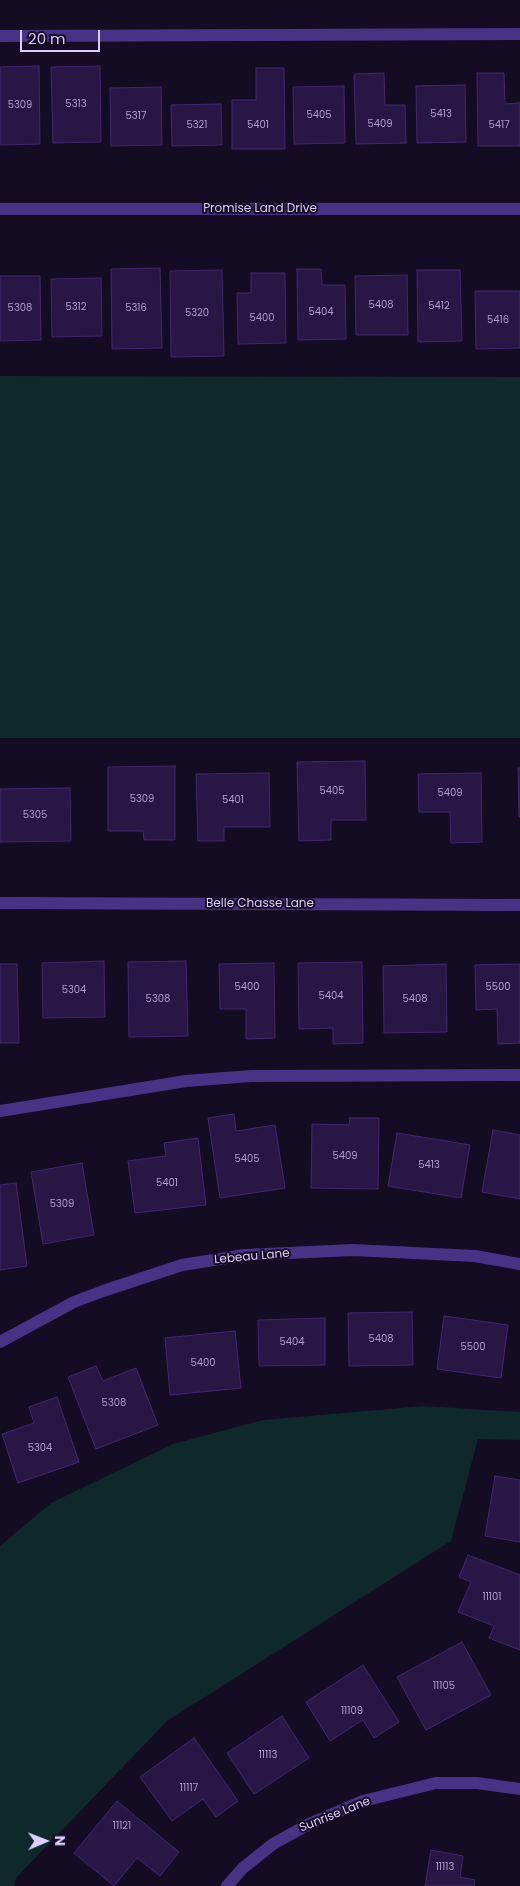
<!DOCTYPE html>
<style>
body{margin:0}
#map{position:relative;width:520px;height:1886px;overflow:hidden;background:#140c22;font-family:Poppins,sans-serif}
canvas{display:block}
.north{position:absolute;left:20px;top:1816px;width:50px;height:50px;-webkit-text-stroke:4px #140c22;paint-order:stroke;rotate:89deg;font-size:14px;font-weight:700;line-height:20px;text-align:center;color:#dcccff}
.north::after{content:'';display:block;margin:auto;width:18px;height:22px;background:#dcccff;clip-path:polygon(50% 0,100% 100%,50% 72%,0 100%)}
.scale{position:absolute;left:20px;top:30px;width:80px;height:22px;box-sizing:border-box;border:2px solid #dcccff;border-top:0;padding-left:6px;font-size:15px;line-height:18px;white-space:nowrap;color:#dcccff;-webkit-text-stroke:4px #140c22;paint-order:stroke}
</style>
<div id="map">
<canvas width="520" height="1886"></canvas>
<div class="north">N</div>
<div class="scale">20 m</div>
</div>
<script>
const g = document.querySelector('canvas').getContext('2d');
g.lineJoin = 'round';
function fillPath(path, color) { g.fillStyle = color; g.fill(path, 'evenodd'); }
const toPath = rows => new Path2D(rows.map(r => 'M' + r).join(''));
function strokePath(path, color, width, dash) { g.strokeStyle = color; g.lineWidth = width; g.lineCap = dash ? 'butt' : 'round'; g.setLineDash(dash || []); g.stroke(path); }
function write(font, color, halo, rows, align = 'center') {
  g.font = font + ' Poppins,sans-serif'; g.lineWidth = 4; g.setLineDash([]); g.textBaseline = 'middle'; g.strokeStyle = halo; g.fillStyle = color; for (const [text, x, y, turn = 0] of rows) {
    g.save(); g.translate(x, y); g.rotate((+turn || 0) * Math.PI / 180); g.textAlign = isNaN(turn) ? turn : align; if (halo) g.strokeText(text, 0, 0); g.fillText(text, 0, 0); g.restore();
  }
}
fillPath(toPath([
 [0,376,520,377,520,738,0,738],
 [423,1406,520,1412,520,1440,478,1439,451,1541,167,1721,16,1878,14,1886,0,1886,0,1546,51,1503,173,1444,263,1420]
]), '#0e282c');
const building = toPath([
 [39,66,40,144,0,145,0,67,39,66],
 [100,66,101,142,53,143,51,67,100,66],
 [256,68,284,68,285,149,232,149,232,100,256,100,256,68],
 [384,73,385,105,405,105,406,143,356,144,354,74,384,73],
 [477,73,504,73,505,104,520,103,520,146,478,146,477,73],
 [465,85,466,142,417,143,416,86,465,85],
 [344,86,345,143,294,144,293,87,344,86],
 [161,87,162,145,111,146,110,88,161,87],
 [221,104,222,145,172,146,171,105,221,104],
 [160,268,162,348,112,349,111,269,160,268],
 [297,269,321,269,322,285,345,285,346,339,298,340,297,269],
 [222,270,224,356,171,357,170,271,222,270],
 [417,270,460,270,462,341,418,342,417,270],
 [251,273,285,273,286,343,238,344,237,293,251,293,251,273],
 [407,275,408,335,356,335,355,276,407,275],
 [0,276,40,276,41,340,0,341,0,276],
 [101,278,102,336,52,337,51,279,101,278],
 [475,291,520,291,520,348,476,349,475,291],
 [365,761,366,820,331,820,331,840,299,841,297,762,365,761],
 [175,766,175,840,144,840,143,831,108,831,108,767,175,766],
 [518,768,520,768,520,817,519,817,518,768],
 [269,773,270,827,224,827,224,841,198,841,196,774,269,773],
 [481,773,482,842,451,843,450,812,419,812,418,774,481,773],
 [70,788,71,841,0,842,0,789,70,788],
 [104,961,105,1017,43,1018,42,963,104,961],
 [186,961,188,1036,129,1037,128,962,186,961],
 [362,962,363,1043,333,1044,333,1028,299,1029,298,963,362,962],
 [274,963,275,1038,246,1039,246,1009,220,1009,219,964,274,963],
 [0,964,17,964,19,1043,0,1043,0,964],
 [446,964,447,1032,384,1033,383,966,446,964],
 [520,964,520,1043,498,1044,497,1009,476,1010,475,965,520,964],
 [234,1114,236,1131,275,1125,285,1188,220,1198,208,1118,234,1114],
 [350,1118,379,1118,378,1189,311,1188,312,1124,349,1125,350,1118],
 [493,1130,520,1135,520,1199,482,1192,493,1130],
 [397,1133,470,1145,461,1198,388,1186,397,1133],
 [198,1138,206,1205,135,1213,128,1161,166,1156,164,1143,198,1138],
 [82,1163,94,1235,43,1244,31,1172,82,1163],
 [16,1183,27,1266,0,1270,0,1185,16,1183],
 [412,1312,413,1365,349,1366,348,1313,412,1312],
 [444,1316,508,1325,501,1378,437,1369,444,1316],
 [325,1318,325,1365,259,1366,258,1320,325,1318],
 [235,1331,241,1388,170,1395,165,1338,235,1331],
 [96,1366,103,1381,136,1368,158,1425,96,1449,68,1377,96,1366],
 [57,1397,79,1462,18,1483,2,1434,34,1423,29,1407,57,1397],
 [495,1476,520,1480,520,1542,485,1536,495,1476],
 [468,1555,520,1575,520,1650,489,1638,494,1626,458,1612,471,1582,459,1577,468,1555],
 [462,1642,491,1695,426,1730,397,1677,462,1642],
 [363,1665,399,1722,374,1738,363,1720,330,1741,306,1702,363,1665],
 [282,1716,309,1758,254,1794,227,1753,282,1716],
 [194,1738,238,1801,216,1817,203,1799,172,1821,140,1777,194,1738],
 [117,1801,179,1852,160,1876,137,1858,114,1886,74,1853,117,1801],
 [431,1850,463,1856,460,1877,475,1880,474,1886,425,1886,431,1850]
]);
fillPath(building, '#281644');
strokePath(building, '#442672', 1);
strokePath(toPath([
 [0,36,520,34],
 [0,209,520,209],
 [0,903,520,905],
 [0,1111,186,1081,251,1076,520,1075],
 [0,1342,74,1302,103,1291,182,1265,245,1255,353,1250,475,1256,520,1264],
 [227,1886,243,1868,273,1844,309,1824,363,1801,436,1783,477,1783,520,1789]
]), '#463385', 12);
write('10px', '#af9ed0', null, [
 ["5313",76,104],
 ["5309",20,105],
 ["5413",441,114],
 ["5405",319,115],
 ["5317",136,116],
 ["5409",380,124],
 ["5321",197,125],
 ["5401",258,125],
 ["5417",499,125],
 ["5408",381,305],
 ["5412",439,306],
 ["5312",76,307],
 ["5308",20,308],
 ["5316",136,308],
 ["5404",321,312],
 ["5320",197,313],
 ["5400",262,318],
 ["5416",498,320],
 ["5405",332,791],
 ["5409",450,793],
 ["5309",142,799],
 ["5401",233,800],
 ["5305",35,815],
 ["5400",247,987],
 ["5500",498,987],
 ["5304",74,990],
 ["5404",331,996],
 ["5308",158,999],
 ["5408",415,999],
 ["5409",345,1156],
 ["5405",247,1159],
 ["5413",429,1165],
 ["5401",167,1183],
 ["5309",62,1204],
 ["5408",381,1339],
 ["5404",292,1342],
 ["5500",473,1347],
 ["5400",203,1363],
 ["5308",114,1403],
 ["5304",40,1448],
 ["11101",492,1597],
 ["11105",444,1686],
 ["11109",352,1711],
 ["11113",268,1755],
 ["11117",189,1788],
 ["11121",122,1826],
 ["11113",445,1867]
]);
write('12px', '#dcccff', '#140c22', [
 ["Promise Land Drive",260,209],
 ["Belle Chasse Lane",260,904],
 ["Lebeau Lane",252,1257,-5],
 ["Sunrise Lane",335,1815,-22]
]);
</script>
